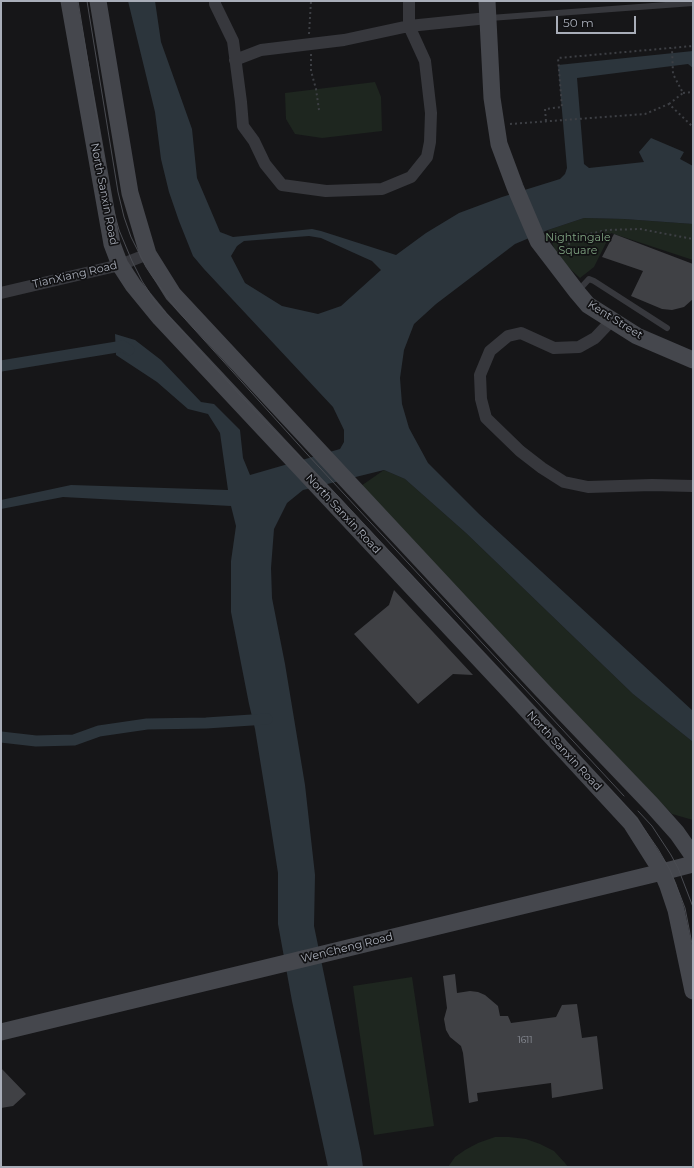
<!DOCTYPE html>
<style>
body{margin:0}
#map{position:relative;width:694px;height:1168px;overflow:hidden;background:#161618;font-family:Montserrat,sans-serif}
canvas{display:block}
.frame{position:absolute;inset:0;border:2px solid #a8adb8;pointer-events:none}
.scale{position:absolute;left:556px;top:16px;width:80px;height:18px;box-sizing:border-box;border:2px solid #a8adb8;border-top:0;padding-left:5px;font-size:12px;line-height:14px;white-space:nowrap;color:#a8adb8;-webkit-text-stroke:3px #111113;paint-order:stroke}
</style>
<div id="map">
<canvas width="694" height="1168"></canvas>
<div class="frame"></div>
<div class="scale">50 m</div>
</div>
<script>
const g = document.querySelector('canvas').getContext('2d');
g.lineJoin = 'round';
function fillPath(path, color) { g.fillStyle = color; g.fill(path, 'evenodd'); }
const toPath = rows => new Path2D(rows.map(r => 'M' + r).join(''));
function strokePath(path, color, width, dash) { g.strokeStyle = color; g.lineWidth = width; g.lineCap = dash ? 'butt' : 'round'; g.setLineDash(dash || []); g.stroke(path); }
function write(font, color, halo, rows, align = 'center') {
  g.font = font + ' Montserrat,sans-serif'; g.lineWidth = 3.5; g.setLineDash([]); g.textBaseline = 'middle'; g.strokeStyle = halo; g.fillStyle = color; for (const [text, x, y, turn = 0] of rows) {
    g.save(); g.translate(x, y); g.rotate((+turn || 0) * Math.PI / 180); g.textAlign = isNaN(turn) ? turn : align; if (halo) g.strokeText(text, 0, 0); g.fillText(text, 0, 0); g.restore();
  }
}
fillPath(toPath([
 [375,82,381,97,382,131,322,138,295,134,286,119,285,93],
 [584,218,624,219,693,224,693,260,611,233,594,267,580,278,557,257,548,230],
 [384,470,405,479,466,533,633,694,693,742,693,820,672,814,358,488],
 [412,977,434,1126,374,1135,353,986],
 [495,1137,509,1137,526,1139,540,1144,554,1151,565,1163,568,1167,448,1167,455,1157,465,1150,478,1143]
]), '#1e261f');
fillPath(toPath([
 [128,1,155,1,161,42,192,129,197,178,220,232,233,237,312,229,321,231,396,255,426,233,459,213,502,197,560,179,565,174,567,168,558,65,693,51,693,68,688,64,577,78,584,164,589,168,644,162,639,152,651,138,684,152,680,159,693,166,693,224,624,219,584,218,548,230,515,244,436,304,414,324,404,350,400,378,402,404,409,428,428,463,479,514,693,711,693,742,633,694,466,533,405,479,384,470,303,490,287,503,274,529,271,568,272,598,285,664,305,785,315,875,314,926,361,1153,363,1167,328,1167,292,1001,278,924,278,873,269,815,255,729,249,704,231,612,231,561,236,526,231,506,63,497,1,509,1,500,71,485,228,490,220,433,208,414,188,409,157,382,116,355,115,334,135,340,161,360,201,402,214,404,240,430,243,458,250,475,340,449,344,442,344,430,333,407,204,269,193,256,179,221,169,192,161,159,155,112],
 [309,236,321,238,363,257,372,261,381,270,341,306,318,314,282,306,245,283,231,256,237,246,244,241]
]), '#2c353c');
strokePath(toPath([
 [1,366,123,346,129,350],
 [1,737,36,741,74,740,99,731,147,724,206,723,267,719]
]), '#2c353c', 11);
fillPath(toPath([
 [614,234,693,264,693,299,684,307,672,310,662,309,631,296,643,271,602,257],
 [394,590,473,675,453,674,418,704,354,634,389,605],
 [455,974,457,993,470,991,478,992,485,995,498,1006,500,1016,508,1016,511,1023,556,1017,562,1005,577,1004,582,1038,597,1036,603,1089,552,1098,551,1083,477,1093,478,1101,469,1103,463,1053,461,1046,450,1037,446,1030,444,1019,447,1008,443,976],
 [1,1068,26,1094,13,1106,1,1108]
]), '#404145');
strokePath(toPath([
 [309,34,311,1],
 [311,54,311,71,316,89,319,110],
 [683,93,693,92],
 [669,104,683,93,673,74,672,48],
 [546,121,545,109,562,107,558,58,693,46],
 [510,124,645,114,669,104,693,127],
 [562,252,566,246,580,236,607,230,640,229,693,239]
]), '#3d3f44', 2, [2, 3]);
strokePath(toPath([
 [490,18,693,3],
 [578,291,589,279,594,281,667,328]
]), '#37383d', 6);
strokePath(toPath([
 [215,1,215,4,233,41,241,102,243,126,254,141,265,164,282,185,326,191,382,189,411,177,427,157,430,142,431,113,425,61,409,26,409,1],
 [235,60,261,50,344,40,409,26,488,18],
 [1,293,120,265,148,254],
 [612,320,595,338,579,347,554,348,521,333,508,336,490,351,480,375,481,399,486,418,520,451,542,468,564,482,588,487,652,485,693,486]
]), '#37383d', 12);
strokePath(toPath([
 [69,1,112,244,120,265,133,285,160,318,511,693,631,823,662,872,668,886,676,910,693,991],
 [98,1,130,193,148,254,173,294,541,689,652,805,677,833,693,856],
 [487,1,492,98,499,144,515,187,538,241,577,292,588,305,637,336,693,360],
 [1,1032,662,872,693,864]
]), '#45474d', 17);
strokePath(toPath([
 [78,1,110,197,119,230,132,261,142,281,155,301,241,396,335,493,635,816,658,849,670,870,680,895,685,908,693,949],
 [87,1,118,192,124,217,131,237,146,267,152,276,176,309,307,454,624,796],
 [638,811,652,826,671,855,678,868,693,907]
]), '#4a4c52', 1);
write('9px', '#8e929b', null, [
 ["1611",525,1040]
]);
write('11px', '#a8adb8', '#111113', [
 ["North Sanxin Road",104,194,79],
 ["TianXiang Road",75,275,-13],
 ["Kent Street",615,320,32],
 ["North Sanxin Road",343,514,47],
 ["North Sanxin Road",564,751,47],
 ["WenCheng Road",347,948,-14]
]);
write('11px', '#7fa381', '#111113', [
 ["Nightingale",578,238],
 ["Square",578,251]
]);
</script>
